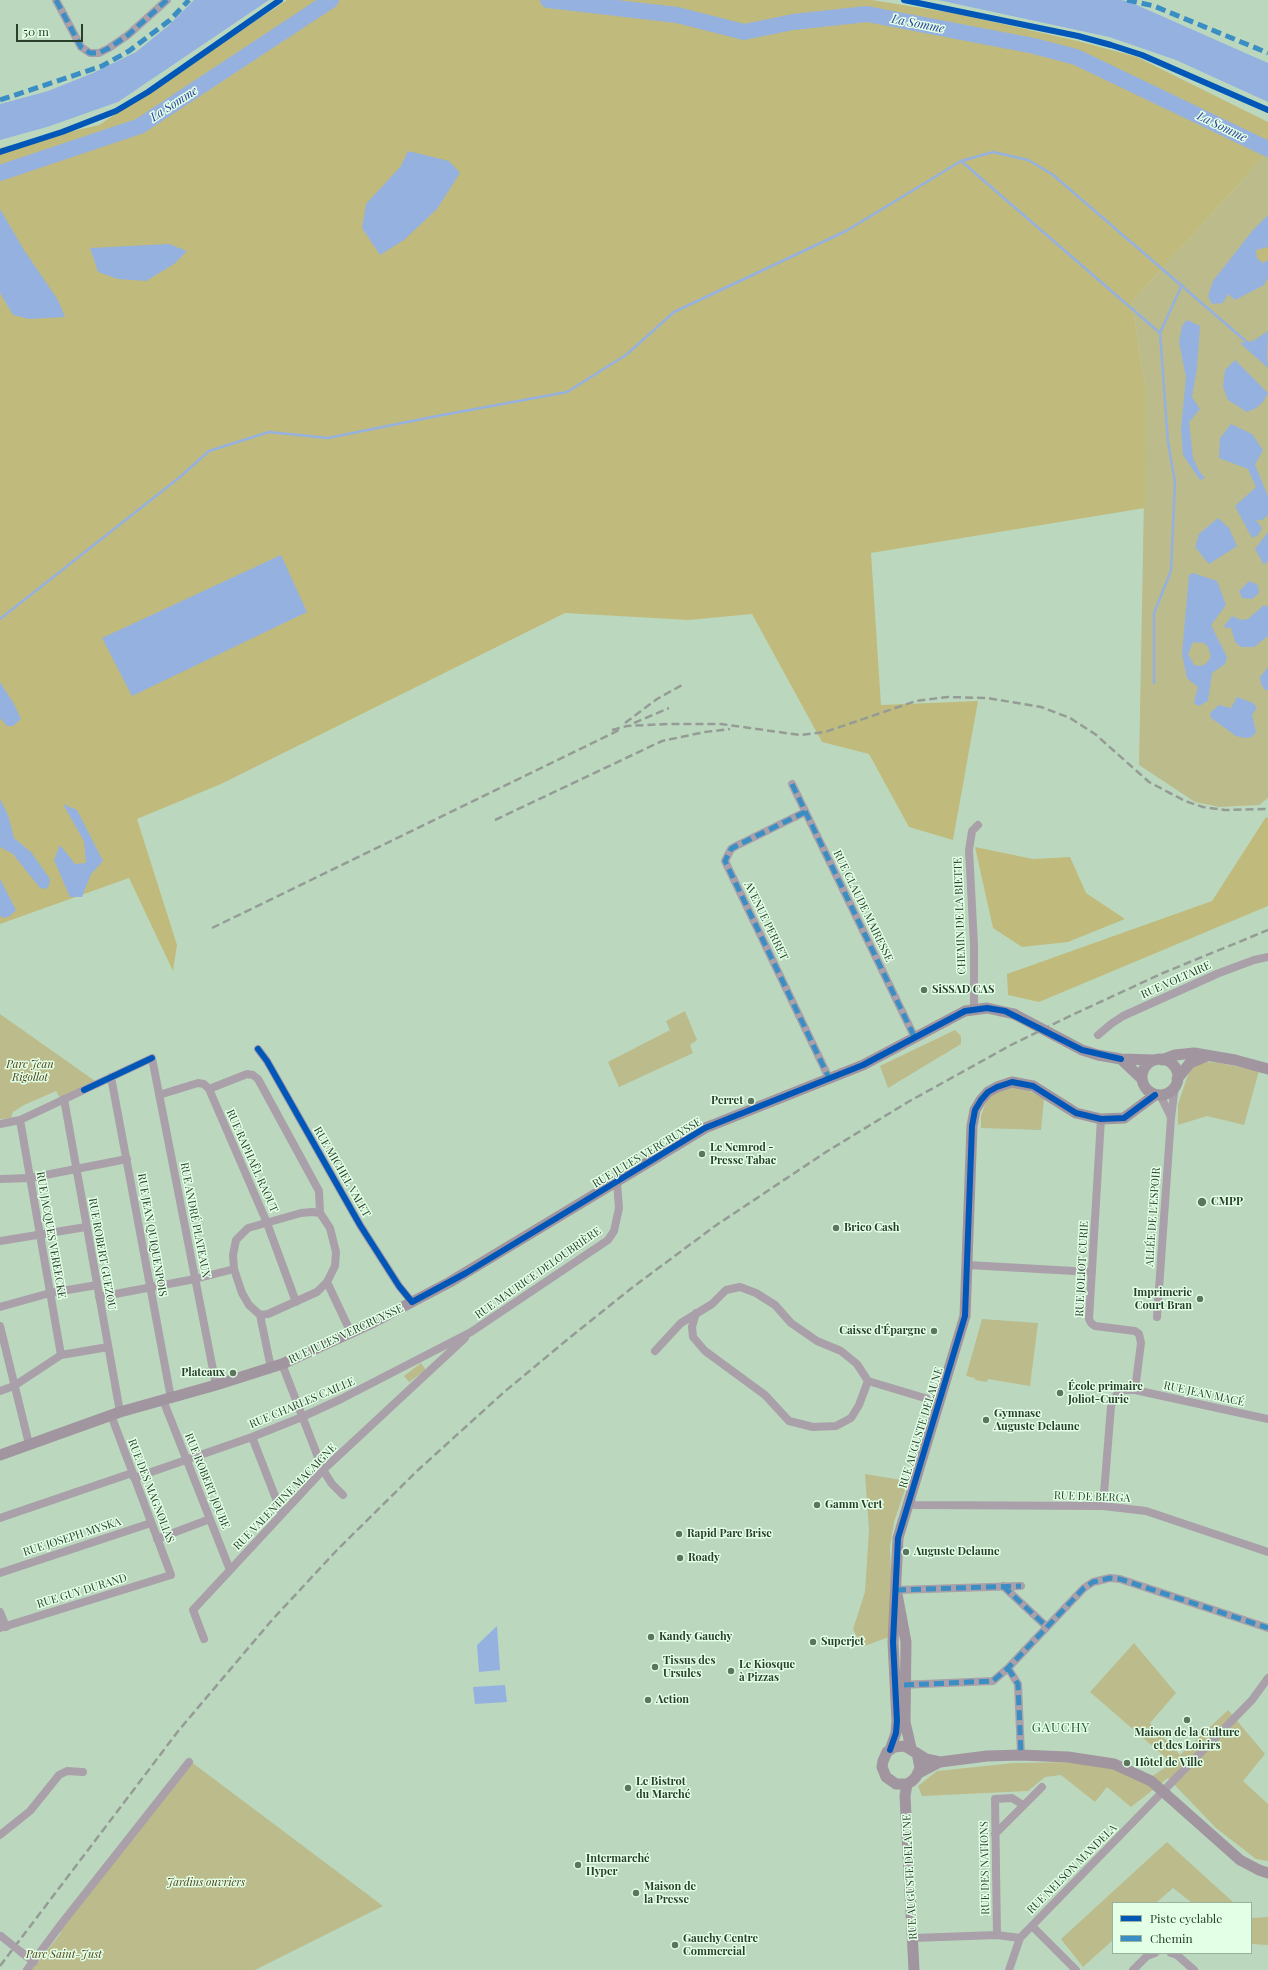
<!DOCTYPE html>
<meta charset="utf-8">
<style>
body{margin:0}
#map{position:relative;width:1268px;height:1970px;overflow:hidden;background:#bbd8bf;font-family:"Playfair Display",serif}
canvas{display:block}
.legend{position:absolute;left:1112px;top:1902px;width:140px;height:52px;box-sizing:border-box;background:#e3ffe6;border:1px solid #99b29c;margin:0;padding:5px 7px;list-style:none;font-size:12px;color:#293f2c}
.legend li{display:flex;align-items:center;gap:8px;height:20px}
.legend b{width:20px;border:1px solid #99b29c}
.scale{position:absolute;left:16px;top:24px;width:67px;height:18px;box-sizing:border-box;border:2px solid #293f2c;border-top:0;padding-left:5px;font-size:12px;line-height:14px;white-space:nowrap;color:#293f2c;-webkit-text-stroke:3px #e3ffe6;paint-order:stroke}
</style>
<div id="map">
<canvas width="1268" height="1970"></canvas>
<ul class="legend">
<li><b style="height:5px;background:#0057b8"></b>Piste cyclable</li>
<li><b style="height:5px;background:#3a8ec3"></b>Chemin</li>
</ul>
<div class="scale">50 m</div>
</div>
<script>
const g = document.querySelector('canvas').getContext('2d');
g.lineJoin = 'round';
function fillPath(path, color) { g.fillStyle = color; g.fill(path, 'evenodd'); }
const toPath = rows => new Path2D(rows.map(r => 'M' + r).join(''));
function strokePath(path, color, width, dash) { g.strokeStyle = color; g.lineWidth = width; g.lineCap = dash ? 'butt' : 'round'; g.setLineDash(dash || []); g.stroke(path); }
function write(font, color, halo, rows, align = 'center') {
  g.font = font + ' "Playfair Display",serif'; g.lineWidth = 3; g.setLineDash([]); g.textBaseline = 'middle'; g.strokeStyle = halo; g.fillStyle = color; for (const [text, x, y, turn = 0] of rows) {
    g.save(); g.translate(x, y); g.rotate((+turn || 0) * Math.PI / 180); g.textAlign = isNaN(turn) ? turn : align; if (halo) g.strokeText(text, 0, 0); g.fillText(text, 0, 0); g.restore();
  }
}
fillPath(toPath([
 [1268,152,1268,798,1259,805,1219,807,1195,802,1139,765,1146,392,1132,302],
 [685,1011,697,1040,690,1045,693,1053,619,1087,608,1062,670,1030,666,1021],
 [0,1014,95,1081,60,1098,56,1091,24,1105,13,1112,11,1118,0,1119],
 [955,1030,961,1036,961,1044,888,1088,880,1066],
 [1196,1061,1219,1063,1259,1071,1244,1125,1207,1116,1178,1125,1178,1104,1188,1075],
 [1021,1087,1044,1099,1041,1130,981,1128,981,1116,987,1099,1004,1088],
 [982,1319,1038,1323,1030,1386,988,1379,987,1382,975,1380,975,1378,966,1376],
 [421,1363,426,1370,409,1382,404,1376],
 [865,1474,908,1481,894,1522,890,1547,892,1596,889,1637,862,1647,853,1629,865,1592,869,1530],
 [1134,1643,1176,1693,1150,1723,1180,1755,1228,1710,1265,1754,1243,1781,1268,1804,1268,1861,1256,1859,1216,1828,1168,1778,1131,1807,1107,1787,1095,1802,1061,1775,1045,1777,1028,1791,922,1796,918,1786,937,1771,1014,1763,1074,1762,1109,1767,1145,1781,1172,1763,1090,1692],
 [190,1761,383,1906,255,1970,32,1970,61,1933,58,1929],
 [1167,1842,1234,1903,1192,1903,1173,1888,1156,1903,1113,1903,1113,1940,1083,1967,1061,1939],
 [1268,1917,1268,1945,1251,1944,1251,1918]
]), '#bcbb8b');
fillPath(toPath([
 [287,0,872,0,959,14,1078,41,1137,57,1268,122,1268,152,1132,302,1146,392,1145,508,871,553,881,705,978,701,953,840,909,827,869,754,822,742,752,614,689,620,565,613,221,784,137,819,177,945,173,971,129,878,0,924,0,148,99,125],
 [1268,247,1268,260,1263,263,1256,258,1256,250],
 [1266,817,1268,818,1268,906,1039,1002,1008,995,1007,974,1212,901],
 [975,847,1033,859,1070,857,1086,893,1125,919,1068,942,1022,947,993,928]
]), '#c0bb7c');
fillPath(toPath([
 [194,0,269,0,118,102,47,127,0,140,0,104,48,91,93,73,136,52,168,26],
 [938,0,1121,0,1130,2,1268,63,1268,102,1176,60,1109,37],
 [408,151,449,161,460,173,437,209,404,240,380,255,362,228,366,204,401,166],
 [0,209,24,250,58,300,65,317,29,319,13,315,0,293],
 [1268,215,1268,247,1256,250,1257,258,1263,263,1268,260,1268,278,1264,285,1235,300,1228,294,1223,303,1212,304,1208,296,1213,281,1253,230],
 [169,244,187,251,174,264,146,281,118,279,98,272,90,248],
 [1187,320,1200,326,1197,368,1192,397,1200,409,1189,422,1193,458,1199,471,1205,478,1200,480,1183,455,1181,429,1186,377,1179,342,1182,326],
 [1268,331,1267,354,1268,368,1240,343,1253,341],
 [1235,360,1268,393,1263,402,1256,408,1247,412,1228,400,1223,387,1225,370],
 [1231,424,1252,434,1263,450,1255,465,1268,496,1268,515,1262,520,1256,520,1262,528,1258,535,1252,538,1235,506,1256,487,1248,469,1219,458,1220,438],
 [1218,518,1229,528,1237,546,1209,564,1195,547,1199,534],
 [1268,532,1268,561,1264,565,1255,549],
 [281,555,307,612,132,696,102,638],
 [1193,573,1217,581,1226,605,1211,625,1227,657,1225,664,1212,673,1208,701,1199,706,1194,703,1198,687,1187,678,1182,654,1189,575],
 [1193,642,1204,643,1208,647,1211,656,1207,663,1201,666,1194,665,1188,654],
 [1249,581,1258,585,1259,593,1252,599,1242,598,1239,591],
 [1264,605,1268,607,1268,636,1254,647,1241,647,1235,642,1231,628,1223,627,1232,616,1241,620,1248,619],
 [1268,667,1268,690,1265,690,1261,684,1260,677],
 [0,682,14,704,21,719,13,726,7,726,0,718],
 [1237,697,1253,703,1257,708,1252,715,1256,732,1252,737,1245,738,1236,736,1211,718,1210,713,1219,705,1231,708],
 [0,799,8,815,14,838,31,852,50,879,49,886,45,889,40,888,13,854,0,847],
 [63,804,77,810,103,861,91,874,82,897,70,897,54,860,60,845,75,864,86,863,84,841],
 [0,879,16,910,10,916,4,918,0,916],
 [497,1626,500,1670,479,1672,477,1645],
 [505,1685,507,1702,475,1704,473,1687]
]), '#95b1e0');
strokePath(toPath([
 [961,161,1160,333],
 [0,619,180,477,209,451,269,432,328,438,432,417,567,392,626,355,674,312,846,231,961,161,993,152,1028,160,1052,174,1248,343],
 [1154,683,1154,613,1171,571,1175,482,1168,442,1160,333,1182,285]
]), '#95b1e0', 2.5);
strokePath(toPath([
 [548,0,677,15,744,32,793,22,867,14,1034,46,1076,57,1268,149],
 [0,173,140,126,331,0]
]), '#95b1e0', 16);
strokePath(toPath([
 [56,0,81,47,90,53,99,53,109,48,128,35,167,0],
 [792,784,915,1038],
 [805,812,736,846,731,849,725,861,829,1078],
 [974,1009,974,945,969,850,972,831,978,825],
 [1098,1035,1111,1024,1123,1016,1219,973,1254,960,1268,957],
 [258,1049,267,1061,360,1225,399,1286,412,1302],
 [111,1077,171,1398],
 [209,1089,247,1074,253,1075,258,1079,319,1191,320,1213],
 [159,1095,198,1083,204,1084,209,1089,267,1223,296,1302],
 [1160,1095,1171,1117],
 [64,1099,120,1412],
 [1101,1119,1089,1319,1091,1323,1095,1326,1135,1331,1139,1334,1141,1343,1135,1390,1124,1390,1117,1394,1111,1406,1103,1506],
 [20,1120,61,1355],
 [0,1124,20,1120,152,1058,216,1385],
 [0,1179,30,1178,127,1159],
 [312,1212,320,1213,330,1228,336,1252,335,1266,327,1282,317,1292,268,1314,260,1315,249,1305,242,1293,234,1269,233,1255,236,1240,248,1228,301,1213,312,1212],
 [0,1241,86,1227],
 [968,1265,1092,1272],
 [327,1282,351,1333],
 [99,1297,195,1279,234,1269],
 [0,1307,50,1293,97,1285],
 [696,1313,692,1327,693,1337,705,1351,765,1395,789,1421,813,1427,836,1426,851,1418,859,1405,868,1381],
 [260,1315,271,1368],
 [1157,1317,1171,1118,1175,1086],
 [0,1326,29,1444],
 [655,1351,681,1323,712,1304,726,1290,740,1287,756,1293,775,1305,791,1323,817,1341,841,1351,857,1364,868,1381,938,1402],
 [282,1364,323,1470,332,1484,343,1495],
 [1135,1390,1268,1419],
 [0,1391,14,1386,61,1355,108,1347],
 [163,1400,230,1570],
 [252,1437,282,1514],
 [134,1478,252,1437,302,1417,341,1399,471,1332,608,1240,614,1231,619,1208,617,1183],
 [908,1503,915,1505,1103,1506,1146,1511,1268,1552],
 [0,1518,132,1473],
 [157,1539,210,1519],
 [0,1573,151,1523],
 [1003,1586,1047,1627],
 [896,1590,1021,1586],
 [0,1612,6,1627],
 [0,1628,171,1575,111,1415],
 [204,1639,193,1610,323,1470,465,1338],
 [1008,1668,1018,1684,1021,1755],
 [900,1685,993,1681,1008,1668,1084,1588,1093,1582,1110,1578,1120,1579,1268,1628],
 [995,1834,1042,1787],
 [0,1835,30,1811,59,1775,67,1771,83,1772],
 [1032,1926,1076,1970],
 [997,1935,995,1799,1012,1798,1023,1805],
 [913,1938,997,1935,1020,1938],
 [21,1952,34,1962],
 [1171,1953,1177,1955,1194,1970],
 [27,1970,62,1923,189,1762],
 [1009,1970,1020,1938,1252,1700,1268,1678],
 [1133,1970,1147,1956,1155,1953]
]), '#a9a0a9', 8);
strokePath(toPath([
 [1067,1042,1082,1050,1098,1055,1121,1059,1155,1060],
 [1121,1059,1142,1079],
 '1142 1077a18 18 0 1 1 36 0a18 18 0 1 1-36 0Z',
 [1162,1060,1175,1055,1194,1053,1235,1060,1268,1069],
 [1177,1079,1190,1063,1207,1056],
 [0,1455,120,1412,216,1385,282,1364,374,1322,450,1282,705,1128,863,1065,965,1011,987,1008,1014,1014],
 [897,1594,906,1642,905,1722,911,1748],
 [890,1750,896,1733,897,1721,893,1642,898,1538,965,1316,972,1126,975,1110,981,1100,988,1092,997,1087,1012,1082,1033,1086,1076,1113,1101,1119,1124,1118,1155,1095],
 [917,1753,920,1768,916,1777,912,1781,907,1784,896,1784,886,1777,882,1767,883,1761,887,1752,894,1747,905,1746,926,1759,940,1762],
 [919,1773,940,1762,987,1756,1021,1755,1068,1757,1114,1764,1151,1781,1240,1860,1259,1870,1268,1873],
 [907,1784,905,1796,914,1970]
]), '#a195a0', 11);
strokePath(toPath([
 [625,723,657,699,682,685],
 [634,723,669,708],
 [612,730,627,726,667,724,721,724,800,735,825,732,916,701,948,697,987,698,1041,707,1070,718,1095,734,1149,782,1185,801,1203,807,1225,810,1268,809],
 [495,820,662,741,705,732,730,729],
 [212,928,619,730],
 [0,1966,179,1730,272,1620,337,1550,417,1471,503,1393,568,1339,633,1287,715,1226,826,1152,908,1102,1011,1045,1072,1015,1163,973,1268,930]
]), '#959c96', 2.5, [8, 4]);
strokePath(toPath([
 [1,1936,21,1952]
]), '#a9a0a9', 8);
strokePath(toPath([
 [1014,1014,1067,1042]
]), '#a195a0', 11);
strokePath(toPath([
 [56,0,81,47,90,53,99,53,109,48,128,35,167,0],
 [1127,0,1154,6,1268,53],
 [0,100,102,66,129,51,170,20,189,0],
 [792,784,915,1038],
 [805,812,736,846,731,849,725,861,829,1078],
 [1003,1586,1047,1627],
 [896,1590,1021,1586],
 [1008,1668,1018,1684,1021,1755],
 [904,1685,993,1681,1008,1668,1084,1588,1093,1582,1110,1578,1120,1579,1268,1628]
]), '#3a8ec3', 5, [10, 5]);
strokePath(toPath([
 [904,0,1078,36,1111,45,1142,55,1268,110],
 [0,152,62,132,116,111,148,92,280,0],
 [258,1049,267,1061,360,1225,399,1286,412,1302,466,1273,705,1128,863,1065,965,1011,987,1008,1005,1011,1082,1050,1121,1059],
 [84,1090,152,1058],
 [890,1750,896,1733,897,1721,893,1642,898,1538,965,1316,972,1126,975,1110,981,1100,988,1092,997,1087,1012,1082,1033,1086,1076,1113,1101,1119,1124,1118,1155,1095]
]), '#0057b8', 6);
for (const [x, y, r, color] of [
 [924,990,4,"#5c755f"],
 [751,1101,4,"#5c755f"],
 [702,1154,4,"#5c755f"],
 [1202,1202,5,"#5c755f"],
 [836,1228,4,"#5c755f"],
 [1200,1299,4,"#5c755f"],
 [934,1331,4,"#5c755f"],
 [233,1373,4,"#5c755f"],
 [1060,1393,4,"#5c755f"],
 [986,1420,4,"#5c755f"],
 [817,1505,4,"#5c755f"],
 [679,1534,4,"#5c755f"],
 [906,1552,4,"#5c755f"],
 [680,1558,4,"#5c755f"],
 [651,1637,4,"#5c755f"],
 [813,1642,4,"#5c755f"],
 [655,1667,4,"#5c755f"],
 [731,1671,4,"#5c755f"],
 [648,1700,4,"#5c755f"],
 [1187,1720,4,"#5c755f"],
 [1127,1763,4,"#5c755f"],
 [628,1788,4,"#5c755f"],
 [578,1865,4,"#5c755f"],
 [636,1893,4,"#5c755f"],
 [675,1945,4,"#5c755f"]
]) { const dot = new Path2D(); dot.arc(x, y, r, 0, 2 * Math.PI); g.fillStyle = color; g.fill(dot); strokePath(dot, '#e3ffe6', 1.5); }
write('11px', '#293f2c', '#e3ffe6', [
 ["RUE CLAUDE MAIRESSE",863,906,64],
 ["CHEMIN DE LA BIETTE",960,916,-92],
 ["AVENUE PERRET",766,921,64],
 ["RUE VOLTAIRE",1176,980,-24],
 ["RUE JULES VERCRUYSSE",647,1153,-31],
 ["RUE RAPHAËL RAOUT",252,1161,66],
 ["RUE MICHEL VALET",342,1172,60],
 ["ALLÉE DE L'ESPOIR",1153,1217,-86],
 ["RUE ANDRÉ PLATEAUX",195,1220,79],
 ["RUE JACQUES VEREECKE",51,1235,80],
 ["RUE JEAN QUIQUENPOIS",152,1235,80],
 ["RUE ROBERT GUEZOU",102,1254,80],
 ["RUE JOLIOT CURIE",1082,1269,-87],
 ["RUE MAURICE DELOUBRIÈRE",538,1273,-35],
 ["RUE JULES VERCRUYSSE",346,1334,-25],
 ["RUE JEAN MACÉ",1204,1394,12],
 ["RUE CHARLES CAILLE",302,1403,-23],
 ["RUE AUGUSTE DELAUNE",921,1428,-73],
 ["RUE ROBERT JOUBE",207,1481,68],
 ["RUE DES MAGNOLIAS",151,1491,69],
 ["RUE VALENTINE MACAIGNE",285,1497,-46],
 ["RUE DE BERGA",1092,1497,2],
 ["RUE JOSEPH MYSKA",72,1537,-18],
 ["RUE GUY DURAND",82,1591,-17],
 ["RUE DES NATIONS",985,1868,-91],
 ["RUE NELSON MANDELA",1072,1869,-45],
 ["RUE AUGUSTE DELAUNE",910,1877,-93]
]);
write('bold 11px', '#293f2c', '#e3ffe6', [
 ["SiSSAD CAS",932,990],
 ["Perret",743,1101,"right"],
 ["Le Nemrod -",710,1148],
 ["Presse Tabac",710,1161],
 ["CMPP",1211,1202],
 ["Brico Cash",844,1228],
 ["Imprimerie",1192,1293,"right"],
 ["Court Bran",1192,1306,"right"],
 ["Caisse d'Épargne",926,1331,"right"],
 ["Plateaux",225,1373,"right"],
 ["École primaire",1068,1387],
 ["Joliot-Curie",1068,1400],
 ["Gymnase",994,1414],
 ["Auguste Delaune",994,1427],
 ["Gamm Vert",825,1505],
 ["Rapid Pare Brise",687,1534],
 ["Auguste Delaune",914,1552],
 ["Roady",688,1558],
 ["Kandy Gauchy",659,1637],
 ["Superjet",821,1642],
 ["Tissus des",663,1661],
 ["Ursules",663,1674],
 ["Le Kiosque",739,1665],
 ["à Pizzas",739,1678],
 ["Action",656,1700],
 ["Maison de la Culture",1187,1733,"center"],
 ["et des Loirirs",1187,1746,"center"],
 ["Hôtel de Ville",1135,1763],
 ["Le Bistrot",636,1782],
 ["du Marché",636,1795],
 ["Intermarché",586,1859],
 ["Hyper",586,1872],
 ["Maison de",644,1887],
 ["la Presse",644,1900],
 ["Gauchy Centre",683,1939],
 ["Commercial",683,1952]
], 'left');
write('italic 11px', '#50411a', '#e3ffe6', [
 ["Parc Jean",30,1065],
 ["Rigollot",30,1078],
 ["Jardins ouvriers",206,1883],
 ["Parc Saint-Just",64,1955]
]);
write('italic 12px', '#2b409a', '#e3ffe6', [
 ["La Somme",918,24,11],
 ["La Somme",174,104,-33],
 ["La Somme",1222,127,26]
]);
g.letterSpacing = '1px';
write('13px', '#295c35', '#e3ffe6', [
 ["GAUCHY",1061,1728]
]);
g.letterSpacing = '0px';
</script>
